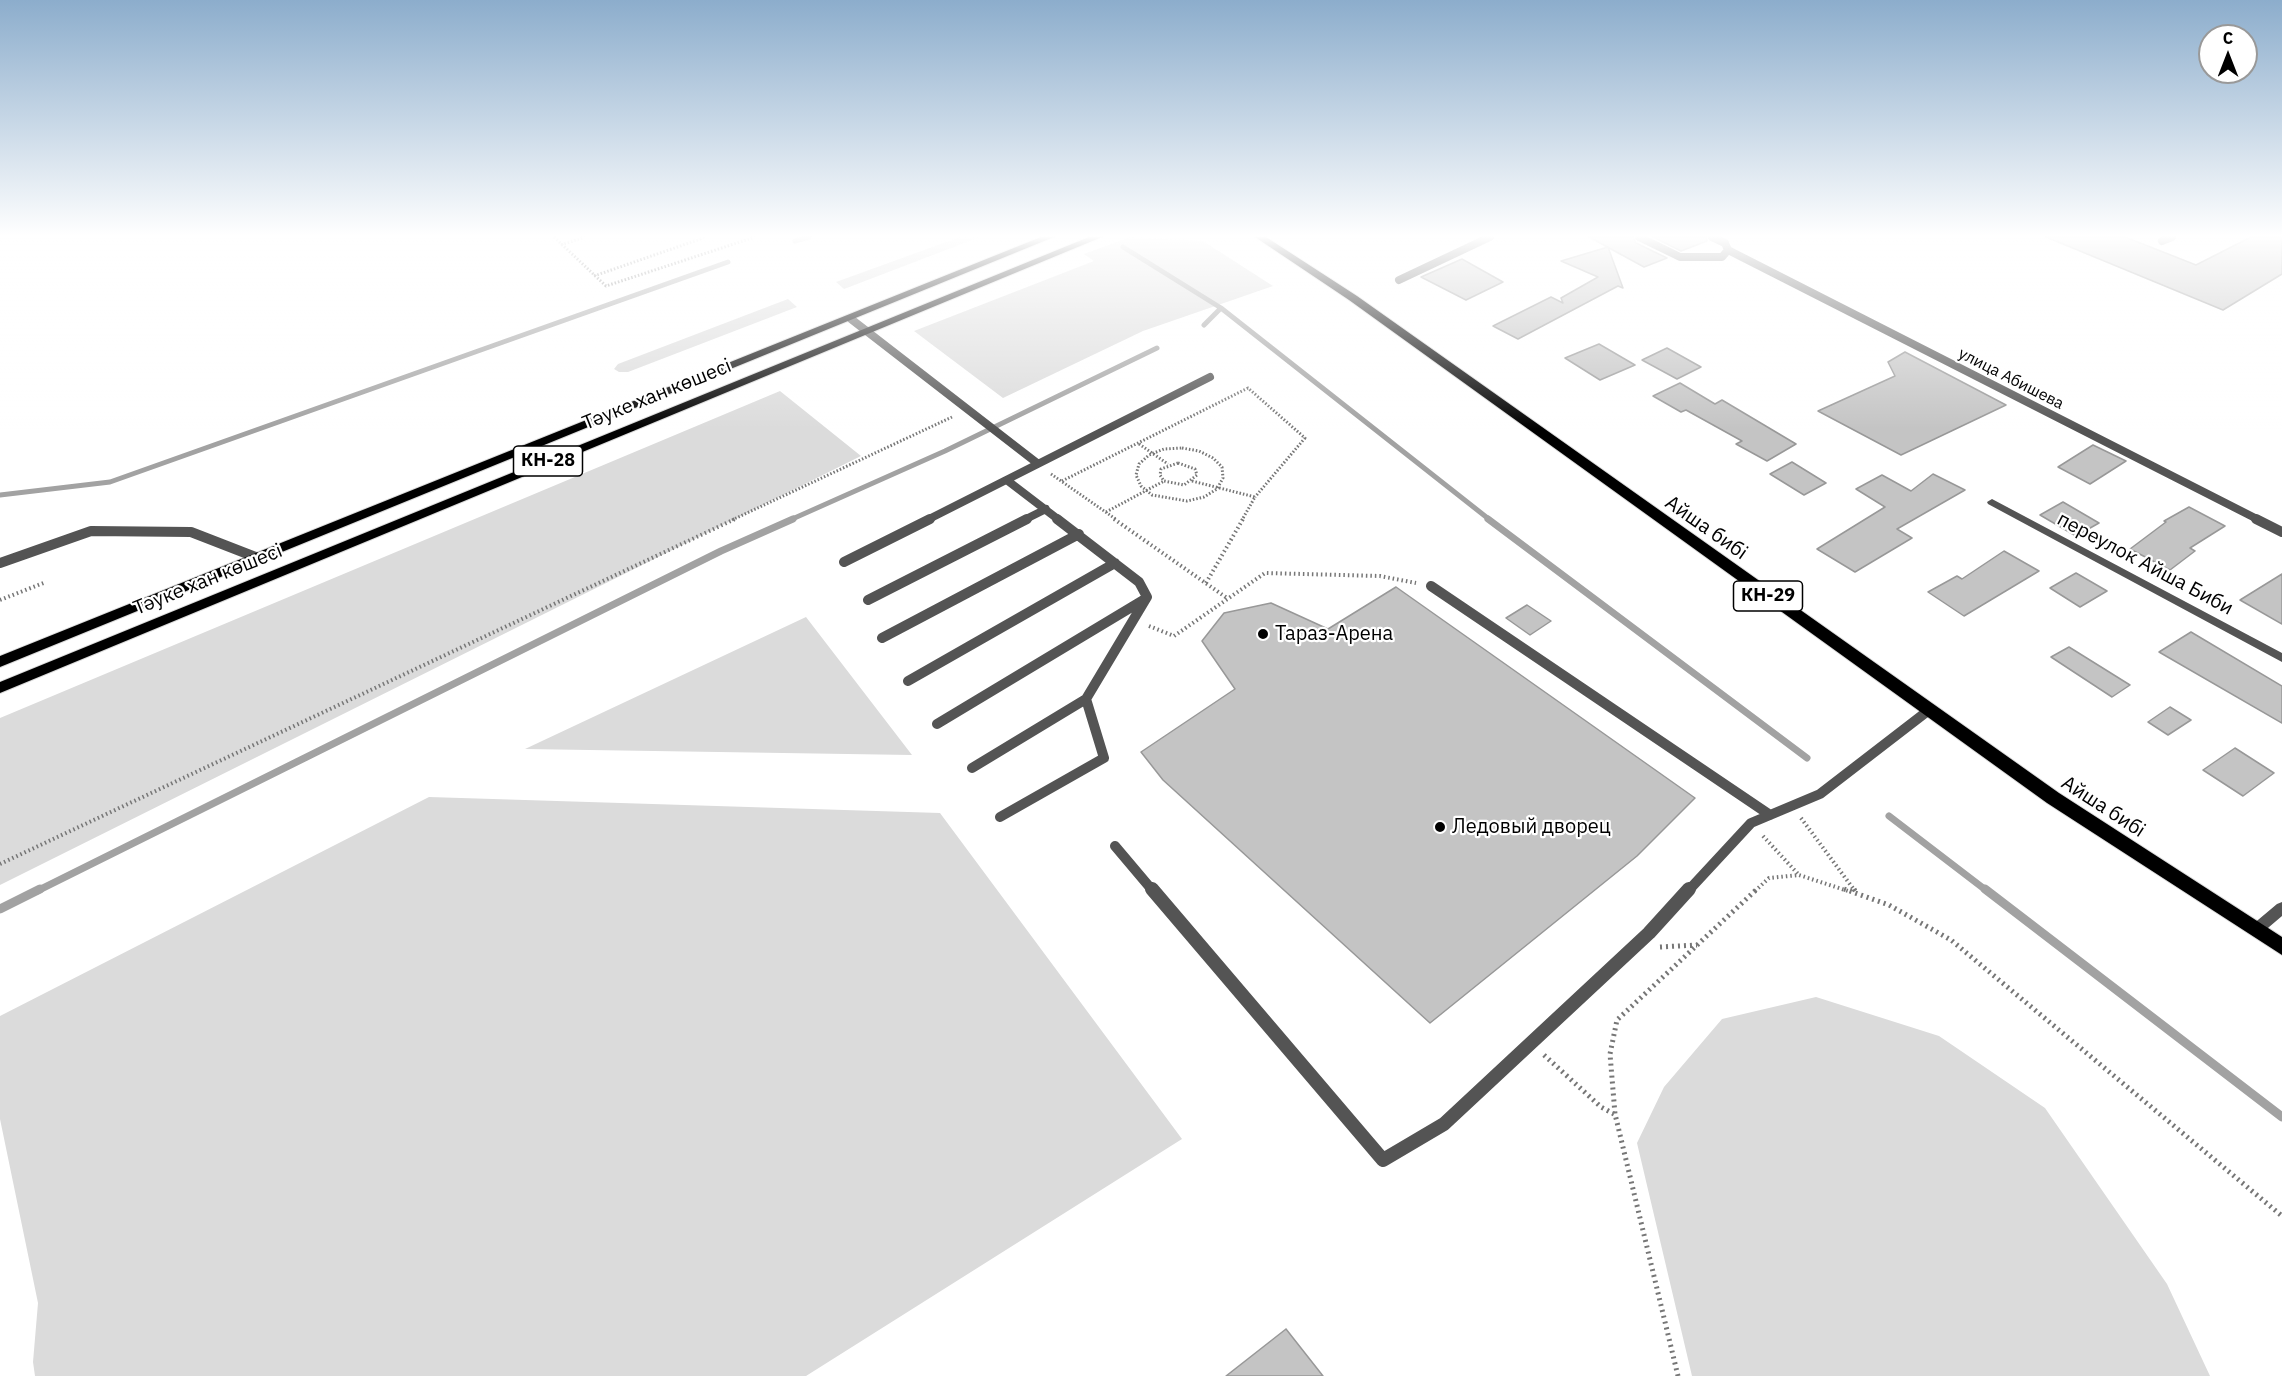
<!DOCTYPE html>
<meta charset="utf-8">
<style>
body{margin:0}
#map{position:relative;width:2282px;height:1376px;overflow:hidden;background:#fff;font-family:"IBM Plex Sans",sans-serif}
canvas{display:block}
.north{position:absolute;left:2198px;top:24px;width:60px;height:60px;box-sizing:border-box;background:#fff;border:2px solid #999;border-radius:50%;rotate:0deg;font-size:16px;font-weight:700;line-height:24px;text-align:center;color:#000}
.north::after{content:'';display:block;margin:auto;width:21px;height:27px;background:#000;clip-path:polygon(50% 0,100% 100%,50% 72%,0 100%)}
</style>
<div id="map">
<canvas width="2282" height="1376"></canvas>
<div class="north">С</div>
</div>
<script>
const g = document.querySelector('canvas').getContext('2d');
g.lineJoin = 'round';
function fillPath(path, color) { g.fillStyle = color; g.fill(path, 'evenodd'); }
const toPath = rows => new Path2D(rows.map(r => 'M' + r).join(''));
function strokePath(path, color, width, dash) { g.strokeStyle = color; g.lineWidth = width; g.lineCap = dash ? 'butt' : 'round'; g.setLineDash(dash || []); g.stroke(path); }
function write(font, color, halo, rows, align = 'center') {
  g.font = font + ' "IBM Plex Sans",sans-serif'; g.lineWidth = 4.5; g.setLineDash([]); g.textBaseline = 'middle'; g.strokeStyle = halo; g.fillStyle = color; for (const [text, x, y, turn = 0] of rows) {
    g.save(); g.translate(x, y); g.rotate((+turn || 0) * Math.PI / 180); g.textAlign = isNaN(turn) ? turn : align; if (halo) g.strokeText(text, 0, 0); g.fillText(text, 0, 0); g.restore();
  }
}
fillPath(toPath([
 [960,237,980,237,844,289,836,282],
 [1130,237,1203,241,1273,286,1143,331,1003,398,914,331,1094,261,1084,254],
 [788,299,797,307,628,372,619,372,614,369,618,364],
 [780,391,861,456,0,885,0,718],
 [806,617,912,755,525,749],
 [429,797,940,813,1182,1139,806,1376,35,1376,33,1362,38,1303,0,1119,0,1016],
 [1816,997,1939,1036,2045,1108,2167,1284,2210,1376,1692,1376,1637,1143,1664,1087,1722,1019]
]), '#dbdbdb');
strokePath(toPath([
 [795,241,809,237],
 [1123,247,1221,308,1204,325],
 [1221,308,1490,520],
 [0,495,110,482,728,262],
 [790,520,945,451,1157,348]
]), '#a2a2a2', 5);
strokePath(toPath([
 [1488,519,1807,758],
 [1889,816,1987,891],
 [37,891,721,551,793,519]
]), '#a2a2a2', 7);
strokePath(toPath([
 [1985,889,2282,1117],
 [0,909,40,889]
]), '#a2a2a2', 9);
const building = toPath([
 [1589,237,1633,237,1636,243,1667,258,1644,267,1589,237],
 [1653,237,1706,237,1707,241,1681,251,1653,237],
 [2046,237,2125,237,2196,265,2251,237,2282,237,2282,274,2223,310,2046,237],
 [1608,247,1623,288,1618,286,1518,339,1493,326,1551,297,1563,303,1561,298,1598,277,1561,261,1608,247],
 [1462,259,1503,282,1466,300,1421,277,1462,259],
 [1599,344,1635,365,1600,380,1565,358,1599,344],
 [1667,348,1701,367,1677,379,1642,360,1667,348],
 [1905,352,2006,405,1901,455,1818,411,1895,376,1888,362,1905,352],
 [1680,383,1715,404,1722,400,1796,444,1767,461,1736,444,1742,441,1686,410,1681,412,1653,396,1680,383],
 [2093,445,2126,461,2090,484,2058,467,2093,445],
 [1792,462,1826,483,1804,495,1770,474,1792,462],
 [1933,474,1965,490,1897,529,1912,538,1855,572,1817,549,1885,507,1856,489,1882,475,1911,491,1933,474],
 [2063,502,2099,523,2076,536,2040,515,2063,502],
 [2189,507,2225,526,2190,548,2195,551,2170,570,2130,549,2166,522,2164,521,2189,507],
 [2004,551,2039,571,1964,616,1928,592,1957,576,1962,579,2004,551],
 [2076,573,2107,591,2080,607,2050,588,2076,573],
 [2282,574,2282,624,2240,600,2282,574],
 [1396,587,1695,798,1637,856,1430,1023,1163,780,1141,752,1235,689,1202,641,1224,613,1271,603,1328,629,1396,587],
 [1527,605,1551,621,1530,635,1506,618,1527,605],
 [2191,632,2282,686,2282,723,2159,652,2191,632],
 [2069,647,2130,685,2112,697,2051,657,2069,647],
 [2170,707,2191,720,2168,735,2148,722,2170,707],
 [2235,748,2274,773,2243,796,2203,770,2235,748],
 [1286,1329,1323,1376,1226,1376,1286,1329]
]);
fillPath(building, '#c4c4c4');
strokePath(building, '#989898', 1.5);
const primary = toPath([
 [1041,237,1054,237,0,667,0,656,1041,237],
 [1089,237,1102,237,0,693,0,682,1089,237],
 [1255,237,1266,237,1357,296,2059,793,2282,937,2282,955,2047,803,1349,300,1255,237]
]);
strokePath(primary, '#dbdbdb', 2);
strokePath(toPath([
 [554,237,606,286,755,237],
 [561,245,585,237],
 [594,276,706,237],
 [1139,444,1168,464],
 [1182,448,1199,451,1213,458,1222,467,1223,478,1217,489,1204,497,1187,501,1152,495,1141,486,1136,475,1139,464,1149,455,1164,449,1182,448],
 [1178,463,1195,469,1197,475,1184,485,1164,481,1160,475,1161,469,1178,463],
 [1051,474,1117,520],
 [1062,481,1248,388,1305,438,1255,497],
 [1192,481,1255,497,1242,520],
 [1106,512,1164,481],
 [732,520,952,417]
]), '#767676', 3, [1.5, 2]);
strokePath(toPath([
 [1114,519,1227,598],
 [1206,583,1243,519],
 [0,600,46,582],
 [1149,626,1174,636,1265,573,1380,576,1416,583],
 [1801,818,1855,891],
 [1763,836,1799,875],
 [0,864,735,519],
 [1755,891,1769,878,1799,875,1848,891]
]), '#767676', 4, [1.5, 3]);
strokePath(toPath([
 [1844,889,1889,905,1951,940,2282,1216],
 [1854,889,1857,894],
 [1660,947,1697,945],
 [1544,1055,1601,1107,1614,1114],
 [1678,1376,1615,1114,1610,1054,1617,1020,1757,889]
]), '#767676', 5, [2, 4]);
strokePath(toPath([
 [1639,237,1680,257,1722,257,1728,250,1725,243,1712,237],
 [2162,241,2172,237],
 [1728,250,2259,520],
 [1399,280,1490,237],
 [851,319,1037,463],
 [1008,481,1059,520],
 [927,520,1210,377],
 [1024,520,1046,509]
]), '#545454', 8);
strokePath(toPath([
 [2256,519,2282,532],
 [844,562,930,519],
 [0,563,91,531,191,532,258,558],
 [1431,586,1770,815],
 [868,600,1027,519],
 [882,638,1079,534],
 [908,681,1115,563],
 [937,724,1145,599],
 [972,768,1086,699],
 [1000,817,1104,758,1086,699,1147,597,1139,582,1057,519],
 [1115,846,1153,891],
 [1688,891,1751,823,1820,794,1929,710]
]), '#545454', 10);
strokePath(toPath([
 [1152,889,1383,1160,1444,1124,1649,933,1689,889]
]), '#545454', 14);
fillPath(toPath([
 [1992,499,2282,653,2282,662,1988,504,1987,502,1992,499],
 [2282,902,2282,916,2262,933,2257,935,2252,933,2250,929,2252,925,2277,904,2282,902]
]), '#545454');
fillPath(primary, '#000');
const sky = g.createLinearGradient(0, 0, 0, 429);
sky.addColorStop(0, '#8cadcc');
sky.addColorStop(0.55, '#fff');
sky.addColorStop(1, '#ffffff00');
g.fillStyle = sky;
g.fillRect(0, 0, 2282, 429);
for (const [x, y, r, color] of [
 [1263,634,6,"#000"],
 [1440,827,6,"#000"]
]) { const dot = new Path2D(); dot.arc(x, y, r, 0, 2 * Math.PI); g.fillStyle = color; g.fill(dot); strokePath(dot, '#fff', 2); }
write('16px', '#000', '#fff', [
 ["улица Абишева",2011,379,27]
]);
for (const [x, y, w] of [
 [548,461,69],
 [1768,596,69]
]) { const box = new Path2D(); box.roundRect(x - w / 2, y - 15, w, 30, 4.5); g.fillStyle = '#fff'; g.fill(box); strokePath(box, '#000', 1.5); }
write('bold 18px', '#000', null, [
 ["КН-28",548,461],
 ["КН-29",1768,596]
]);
write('20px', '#000', '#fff', [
 ["Тәуке хан көшесі",657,395,-22],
 ["Айша бибі",1706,528,35],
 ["переулок Айша Биби",2145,564,28],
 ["Тәуке хан көшесі",208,580,-22],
 ["Айша бибі",2103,807,33]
]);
write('20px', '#000', '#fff', [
 ["Тараз-Арена",1275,634],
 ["Ледовый дворец",1452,827]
], 'left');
</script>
